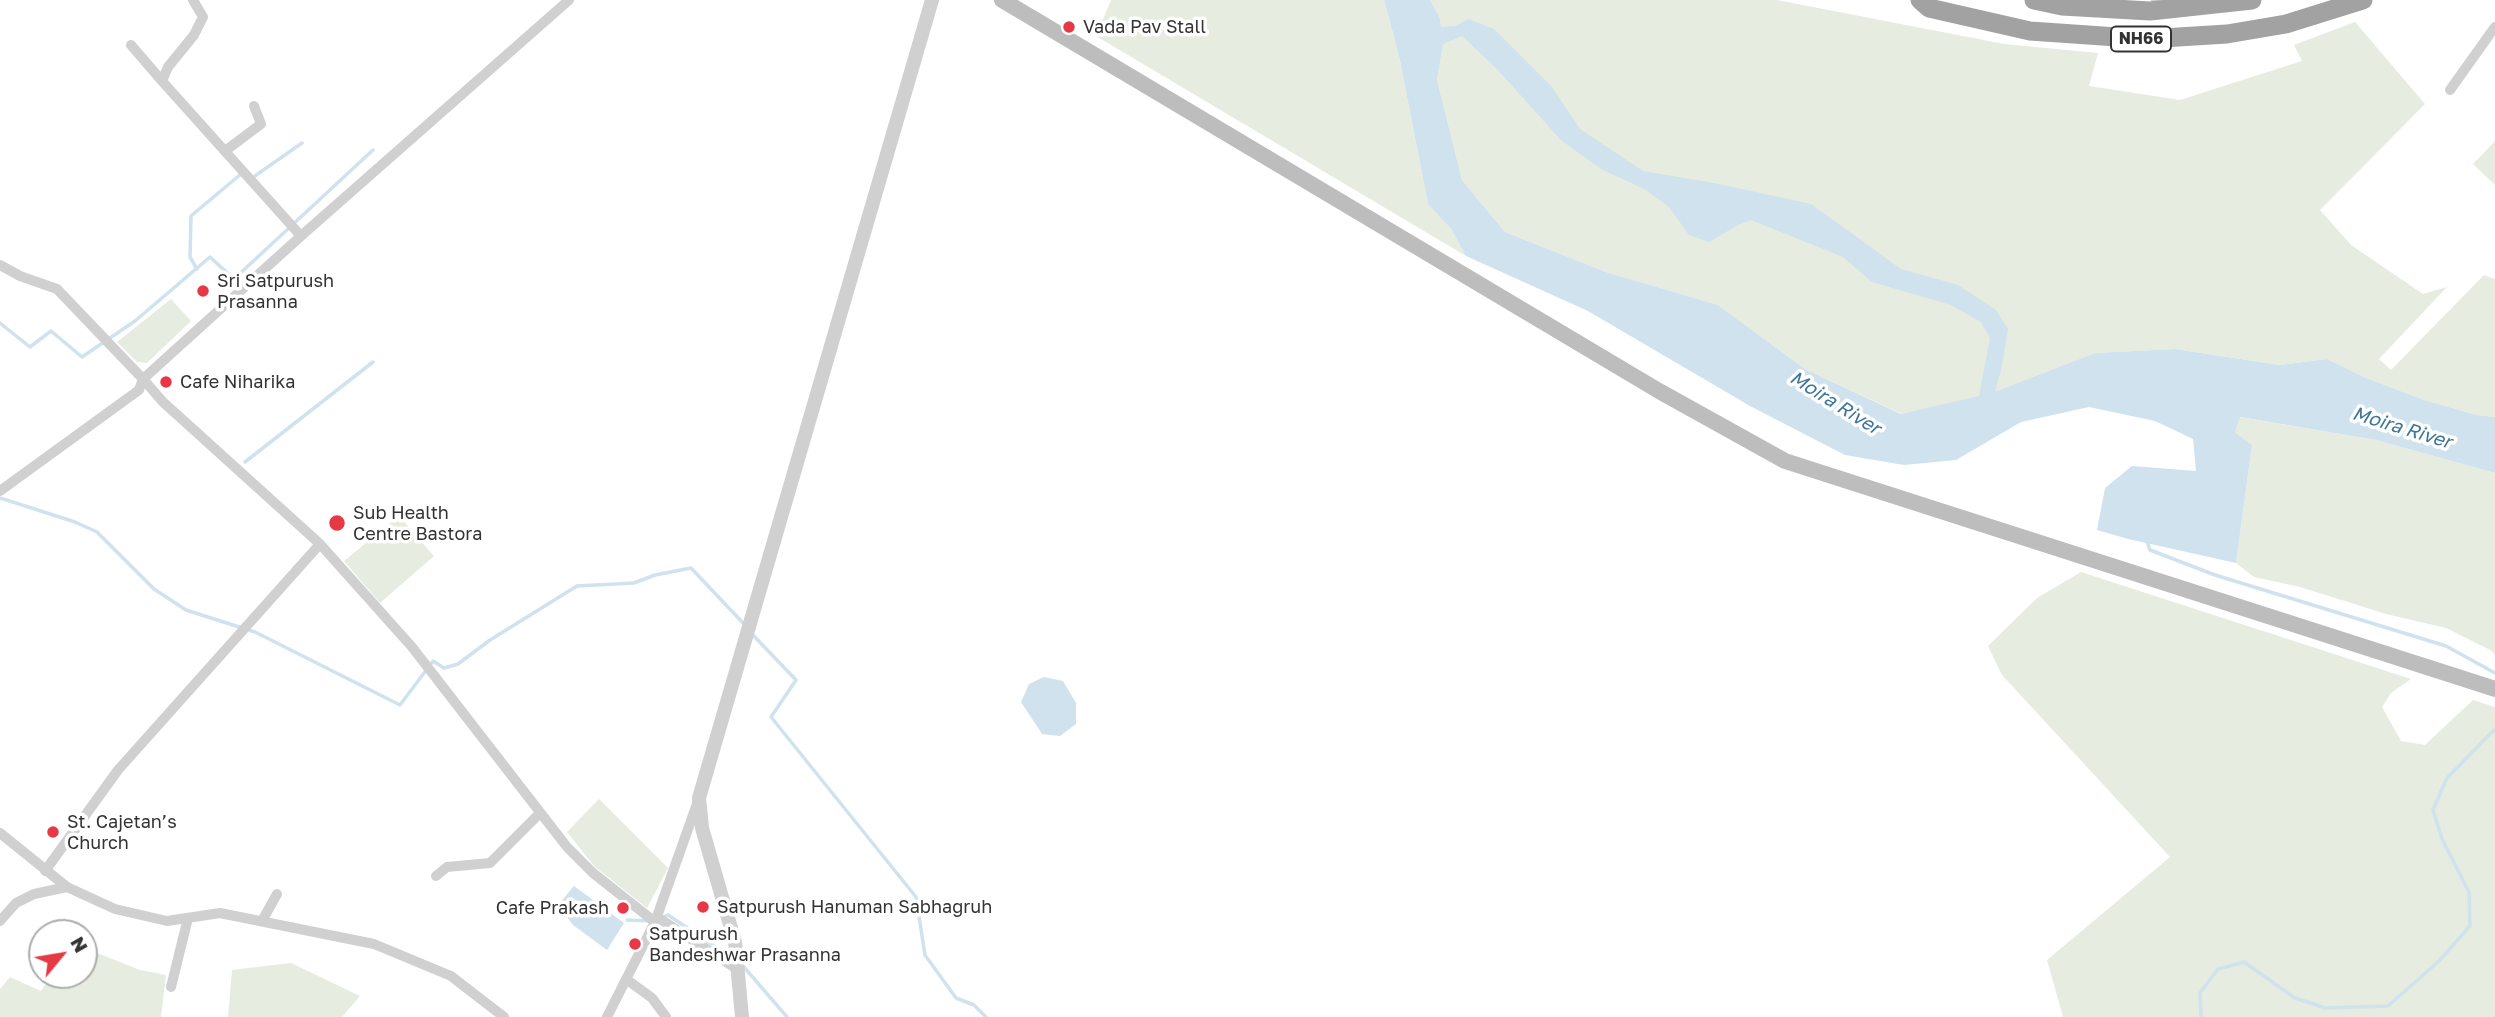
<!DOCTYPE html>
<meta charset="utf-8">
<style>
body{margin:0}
#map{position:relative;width:2495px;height:1017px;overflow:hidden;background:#fff;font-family:"Golos Text",sans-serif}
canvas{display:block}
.north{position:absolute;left:28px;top:919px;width:70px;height:70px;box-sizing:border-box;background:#fff;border:2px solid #adadad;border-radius:50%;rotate:60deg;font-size:19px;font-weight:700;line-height:28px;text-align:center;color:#333}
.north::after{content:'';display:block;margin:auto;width:24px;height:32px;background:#e63946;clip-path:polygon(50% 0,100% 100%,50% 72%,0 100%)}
</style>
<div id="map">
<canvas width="2495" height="1017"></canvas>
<div class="north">N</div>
</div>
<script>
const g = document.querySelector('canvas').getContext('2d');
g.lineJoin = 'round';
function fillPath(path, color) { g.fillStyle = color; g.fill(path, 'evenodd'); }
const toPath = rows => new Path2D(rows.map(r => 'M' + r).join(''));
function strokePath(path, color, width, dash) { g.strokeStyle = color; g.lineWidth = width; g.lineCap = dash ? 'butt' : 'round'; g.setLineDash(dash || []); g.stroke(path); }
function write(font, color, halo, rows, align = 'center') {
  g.font = font + ' "Golos Text",sans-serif'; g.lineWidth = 7; g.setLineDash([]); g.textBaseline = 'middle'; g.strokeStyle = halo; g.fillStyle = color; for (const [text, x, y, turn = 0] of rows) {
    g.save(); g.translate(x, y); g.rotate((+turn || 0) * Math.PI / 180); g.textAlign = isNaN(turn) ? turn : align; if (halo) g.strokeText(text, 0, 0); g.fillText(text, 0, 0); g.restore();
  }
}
fillPath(toPath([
 [1111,0,1384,0,1399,56,1428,204,1451,229,1466,256,1096,36],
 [1430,0,1777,0,2004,44,2098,53,2089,86,2180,100,2302,61,2294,45,2355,22,2425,104,2320,210,2351,245,2423,294,2447,287,2379,359,2391,370,2484,275,2495,279,2495,417,2477,415,2424,400,2364,377,2327,359,2280,365,2175,349,2095,353,1995,393,1902,414,1805,369,1718,305,1606,272,1505,232,1462,180,1437,80,1443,43,1440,18],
 [2495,141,2495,185,2473,164],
 [171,299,191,321,147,363,137,362,117,342],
 [2239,417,2376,440,2495,473,2495,655,2492,651,2446,628,2386,614,2300,587,2254,577,2236,563,2252,445,2235,432],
 [399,516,434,556,380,603,344,561],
 [2081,572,2411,679,2391,693,2382,707,2401,741,2425,745,2473,700,2495,707,2495,1017,2063,1017,2047,960,2170,857,2002,675,1988,646,2037,598],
 [599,799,668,868,647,908,595,867,567,832],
 [84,948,140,970,166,975,161,1017,0,1017,0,989,10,977,41,991,52,975,84,975],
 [291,963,360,996,342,1017,228,1017,232,970]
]), '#e6ecdf');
fillPath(toPath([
 [1384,0,1430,0,1440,18,1441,27,1456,26,1468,19,1494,29,1552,87,1580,129,1643,171,1714,183,1811,204,1901,269,1958,285,1996,310,2008,329,2002,366,1995,392,2095,353,2175,349,2280,365,2327,359,2364,377,2424,400,2477,415,2495,417,2495,473,2376,440,2240,417,2235,432,2252,445,2236,563,2128,539,2097,530,2105,488,2132,466,2196,471,2193,439,2155,421,2089,407,2021,422,1956,460,1904,465,1845,455,1750,406,1588,311,1466,256,1451,229,1428,204,1399,56],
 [1462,36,1497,69,1561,140,1601,169,1646,190,1669,207,1689,235,1709,242,1738,225,1751,220,1843,257,1872,282,1951,305,1981,322,1990,338,1979,396,1901,414,1805,369,1718,305,1606,272,1505,232,1462,180,1437,80,1443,44],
 [1044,677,1063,681,1076,703,1076,724,1060,736,1042,734,1021,702,1029,684],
 [574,886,624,923,607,950,573,925,558,905]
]), '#cfe2ee');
strokePath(toPath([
 [252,178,302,143],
 [197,269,190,257,191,216,241,174],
 [0,323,30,347,51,331,82,357,135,321,210,257,234,279,373,150],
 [245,462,373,362],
 [0,498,75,522,97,532,154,589,186,610,255,632,400,705,433,661,444,668,458,664,490,640,577,586,634,583,655,575,691,568,745,625],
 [2147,541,2150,550,2215,575,2446,646,2495,673],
 [752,634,796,680,771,717,916,897,925,955,956,998,974,1005,986,1017],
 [664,917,668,915,731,957],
 [627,920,650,921],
 [743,966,787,1017],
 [2201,1017,2200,993,2218,969,2244,962,2295,998,2325,1008,2388,1006,2439,961,2470,926,2469,892,2442,839,2433,810,2447,778,2495,729]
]), '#cfe2ee', 3.5);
strokePath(toPath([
 [193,0,203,17,194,35,168,67,162,81,301,236],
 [131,45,162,81],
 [2450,90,2495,27],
 [225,151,261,124,254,106],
 [0,265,20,276,57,289,143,379,163,402,320,544,412,647,567,847,593,873,655,922],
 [0,491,139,390,143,379,301,236,569,0],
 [0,833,67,887,115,909,167,921,220,913,374,944,451,976,504,1017],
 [45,871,118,770,320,544],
 [436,876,447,867,490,863,540,813],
 [657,917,737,969],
 [0,921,16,903,34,894,67,887],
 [262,921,277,894],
 [626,979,652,998,666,1017],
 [171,987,188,918],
 [607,1017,655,922,698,801]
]), '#d0d0d0', 10);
strokePath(toPath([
 [2158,0,2162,0],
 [742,1017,735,942,702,828,699,798,932,0]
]), '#d0d0d0', 14);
strokePath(toPath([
 [1002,0,1659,391,1785,461,2495,689]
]), '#bdbdbd', 16);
strokePath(toPath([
 [1920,0,1929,8,2030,31,2146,39,2227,34,2286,24,2363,0],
 [2034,0,2062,6,2150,11,2252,0]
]), '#a2a2a2', 19);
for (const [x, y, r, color] of [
 [1069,27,7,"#e63946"],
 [203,291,7,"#e63946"],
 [166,382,7,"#e63946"],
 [337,523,9,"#e63946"],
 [53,832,7,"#e63946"],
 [703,907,7,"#e63946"],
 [623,908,7,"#e63946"],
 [635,944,7,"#e63946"]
]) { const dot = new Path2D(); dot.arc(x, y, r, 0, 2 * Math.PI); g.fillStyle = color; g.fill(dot); strokePath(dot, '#fff', 2.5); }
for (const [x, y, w] of [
 [2141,39,60]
]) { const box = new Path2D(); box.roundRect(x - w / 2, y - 12.5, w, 25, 5); g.fillStyle = '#fff'; g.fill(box); strokePath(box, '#333', 2); }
write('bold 16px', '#333', null, [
 ["NH66",2141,39]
]);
write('18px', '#333', '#fff', [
 ["Vada Pav Stall",1083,27],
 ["Sri Satpurush",217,281],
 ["Prasanna",217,302],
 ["Cafe Niharika",180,382],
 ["Sub Health",353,513],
 ["Centre Bastora",353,534],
 ["St. Cajetan’s",67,822],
 ["Church",67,843],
 ["Satpurush Hanuman Sabhagruh",717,907],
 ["Cafe Prakash",609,908,"right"],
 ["Satpurush",649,934],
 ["Bandeshwar Prasanna",649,955]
], 'left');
write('italic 19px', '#3f7597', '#fff', [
 ["Moira River",1835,403,32],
 ["Moira River",2402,428,17]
]);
</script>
